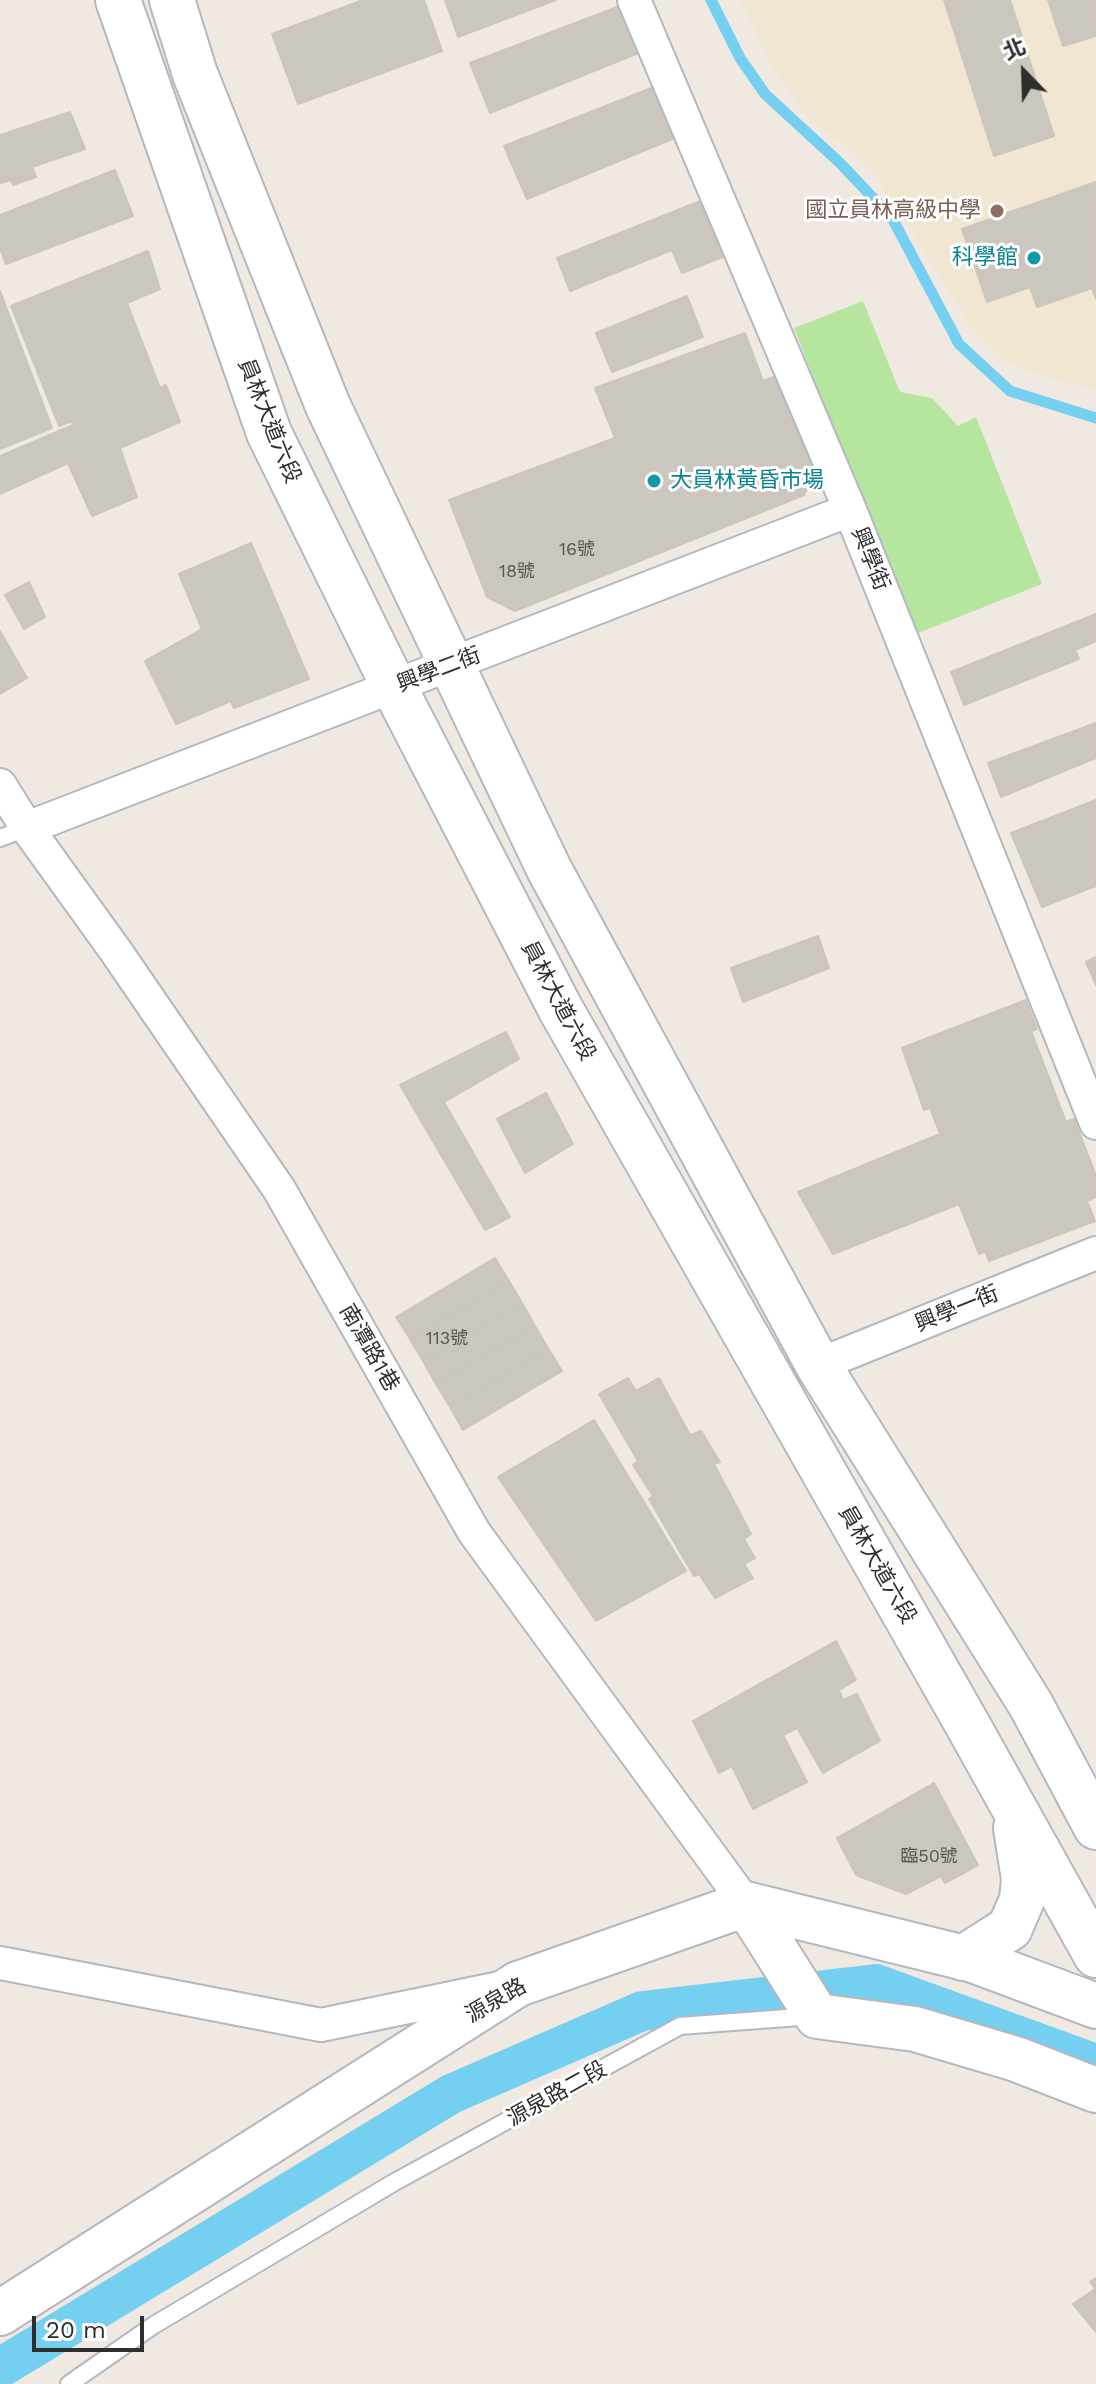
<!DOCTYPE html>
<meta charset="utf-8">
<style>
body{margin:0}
#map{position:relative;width:1096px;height:2384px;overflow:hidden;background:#efe9e1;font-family:"Work Sans","Noto Sans TC",sans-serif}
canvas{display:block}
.north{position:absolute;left:984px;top:32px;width:80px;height:80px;-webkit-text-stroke:6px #fff;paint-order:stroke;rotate:337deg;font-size:22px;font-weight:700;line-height:32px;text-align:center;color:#2e2e2e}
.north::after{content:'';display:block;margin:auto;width:28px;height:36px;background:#2e2e2e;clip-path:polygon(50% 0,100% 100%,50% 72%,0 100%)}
.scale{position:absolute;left:32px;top:2316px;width:112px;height:36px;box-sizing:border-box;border:4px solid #2e2e2e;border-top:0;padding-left:10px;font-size:24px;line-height:28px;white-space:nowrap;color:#2e2e2e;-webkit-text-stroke:6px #fff;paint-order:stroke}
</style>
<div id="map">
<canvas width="1096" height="2384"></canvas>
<div class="north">北</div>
<div class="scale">20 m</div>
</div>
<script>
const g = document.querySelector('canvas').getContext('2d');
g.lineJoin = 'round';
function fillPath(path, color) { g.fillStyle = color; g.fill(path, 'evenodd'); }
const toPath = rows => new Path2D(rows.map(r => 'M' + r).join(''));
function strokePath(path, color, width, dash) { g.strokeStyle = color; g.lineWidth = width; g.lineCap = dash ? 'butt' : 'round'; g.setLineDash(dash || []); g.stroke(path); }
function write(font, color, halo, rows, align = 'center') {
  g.font = font + ' "Work Sans","Noto Sans TC",sans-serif'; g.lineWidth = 6; g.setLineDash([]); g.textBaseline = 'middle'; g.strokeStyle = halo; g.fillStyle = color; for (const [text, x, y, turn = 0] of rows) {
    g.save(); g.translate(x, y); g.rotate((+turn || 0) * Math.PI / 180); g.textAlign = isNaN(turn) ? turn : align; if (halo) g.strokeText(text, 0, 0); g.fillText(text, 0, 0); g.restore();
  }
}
fillPath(toPath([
 [740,0,1096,0,1096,390,1034,373,1005,360,971,326,873,171,805,113,775,71]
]), '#f0e6d1');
fillPath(toPath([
 [863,301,900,392,932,398,958,426,976,417,1042,584,913,635,794,328]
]), '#b6e59e');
strokePath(toPath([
 [711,0,740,58,765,94,840,163,892,218,959,344,1010,391,1096,418]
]), '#75cff0', 11);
strokePath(toPath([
 [0,2368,451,2094,642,2011,876,1984,1096,2064]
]), '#75cff0', 40);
const building = toPath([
 [363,0,424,0,442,51,298,104,272,34,363,0],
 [445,0,556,0,458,37,445,0],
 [944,0,1010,0,1054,136,994,156,944,0],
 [1048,0,1096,0,1096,36,1063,46,1048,0],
 [620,6,641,52,490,113,470,63,620,6],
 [659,85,682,135,527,199,504,146,659,85],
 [70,112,85,149,32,167,36,177,13,185,11,180,0,183,0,135,70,112],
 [115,170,133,216,6,264,0,248,0,215,115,170],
 [1096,182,1096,299,1092,288,1037,307,1030,287,987,302,962,229,1096,182],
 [708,198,730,254,682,273,672,250,570,291,557,258,708,198],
 [148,251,160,289,127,303,160,388,166,385,180,422,120,448,137,497,92,516,68,463,0,494,0,456,73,425,72,421,59,426,11,306,148,251],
 [0,291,52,428,0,449,0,291],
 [687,296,703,337,612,372,596,333,687,296],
 [745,333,763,381,779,375,816,468,804,495,515,611,487,597,449,500,615,438,595,388,745,333],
 [251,543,309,679,234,708,231,701,176,724,145,661,202,629,179,574,251,543],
 [29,582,45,617,24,629,5,595,29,582],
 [1096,614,1096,641,1075,650,1079,659,964,705,951,672,1096,614],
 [0,631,27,678,0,694,0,631],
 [1096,723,1096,758,1001,797,988,763,1096,723],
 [1096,800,1096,886,1042,907,1011,833,1096,800],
 [818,936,829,968,743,1002,731,968,818,936],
 [1096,957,1096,985,1086,962,1096,957],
 [1026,1000,1037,1029,1031,1031,1066,1122,1074,1119,1096,1176,1096,1197,1087,1201,1095,1221,989,1261,985,1251,979,1254,959,1204,833,1254,798,1192,940,1134,930,1108,924,1110,902,1048,1026,1000],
 [506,1032,519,1059,444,1102,510,1217,485,1230,400,1085,506,1032],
 [546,1093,573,1144,525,1173,497,1119,546,1093],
 [495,1258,509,1281,410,1339,396,1317,495,1258],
 [509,1281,522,1303,423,1361,410,1339,509,1281],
 [522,1303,535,1326,436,1384,423,1361,522,1303],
 [535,1326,548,1348,450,1407,436,1384,535,1326],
 [548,1348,562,1371,463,1430,450,1407,548,1348],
 [628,1378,636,1391,659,1378,690,1435,701,1431,720,1462,714,1464,751,1534,744,1539,755,1558,744,1564,753,1578,715,1598,699,1574,694,1576,649,1499,653,1496,633,1465,638,1461,599,1394,628,1378],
 [594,1420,686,1571,596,1621,498,1477,594,1420],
 [836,1641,856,1680,839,1690,843,1700,857,1694,880,1741,823,1773,797,1728,783,1735,807,1782,753,1809,732,1766,719,1773,693,1721,836,1641],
 [934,1783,978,1865,945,1883,941,1876,906,1894,856,1875,837,1838,934,1783],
 [1096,2278,1096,2332,1073,2304,1095,2289,1090,2282,1096,2278]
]);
fillPath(building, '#cbc7bf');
strokePath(building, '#cbc5ba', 2);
const lane = toPath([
 [0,838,27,828],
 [69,2384,154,2325,393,2183,680,2026,813,2016]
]);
const street = toPath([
 [634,0,850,510,1096,1123],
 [0,785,27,828,115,950,279,1189,474,1532,746,1904],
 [27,828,850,510],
 [818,1365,1096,1253],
 [0,1963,321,2025,500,1988]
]);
const secondary = toPath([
 [118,0,269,433,394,687,560,1008,970,1729,1096,1955],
 [172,0,195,74,328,406,549,869,818,1365,1031,1705,1096,1827],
 [746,1904,817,2016,915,2029,1016,2059,1096,2090],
 [963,1958,1010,1928,1015,1916,1022,1900,1024,1879,1016,1828],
 [0,2313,518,1984,746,1904,973,1960,1096,2006]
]);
strokePath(lane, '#b4b7c1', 20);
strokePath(street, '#b4b7c1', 36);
strokePath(secondary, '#b4b7c1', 48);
strokePath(lane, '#fff', 16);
strokePath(street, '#fff', 32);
strokePath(secondary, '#fff', 44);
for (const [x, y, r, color] of [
 [997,211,8,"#8d6e63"],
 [1034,258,8,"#0f9aa8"],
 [654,481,8,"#0f9aa8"]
]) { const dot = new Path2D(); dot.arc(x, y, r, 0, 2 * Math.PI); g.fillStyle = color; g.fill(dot); strokePath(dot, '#fff', 3); }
write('18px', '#555452', null, [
 ["16號",577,550],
 ["18號",517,572],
 ["113號",447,1339],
 ["臨50號",929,1857]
]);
write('22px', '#785e54', '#fff', [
 ["國立員林高級中學",981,211]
], 'right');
write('22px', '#0d838f', '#fff', [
 ["科學館",1018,258],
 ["大員林黃昏市場",670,481,"left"]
], 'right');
write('22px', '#2e2e2e', '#fff', [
 ["員林大道六段",269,421,68],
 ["興學街",870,559,68],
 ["興學二街",439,670,-21],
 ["員林大道六段",558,1001,62],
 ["興學一街",957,1309,-22],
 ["南潭路1巷",369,1348,60],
 ["員林大道六段",877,1565,60],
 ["源泉路",496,2001,-30],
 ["源泉路二段",557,2094,-29]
]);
</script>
